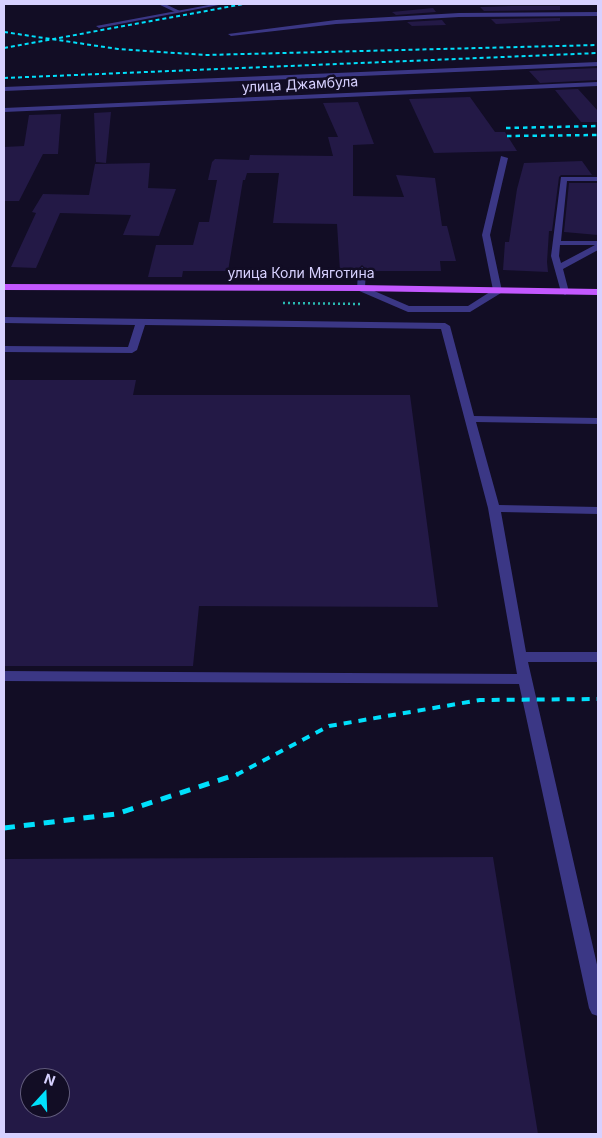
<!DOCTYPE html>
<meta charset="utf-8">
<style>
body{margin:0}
#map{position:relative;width:602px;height:1138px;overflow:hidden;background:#120d25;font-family:Inter,sans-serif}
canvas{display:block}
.frame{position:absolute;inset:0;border:5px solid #d7d1ff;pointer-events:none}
.north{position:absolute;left:20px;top:1068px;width:50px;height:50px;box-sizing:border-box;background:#120d25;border:1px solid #615b7c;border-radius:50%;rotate:20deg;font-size:14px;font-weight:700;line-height:20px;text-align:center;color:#d7d1ff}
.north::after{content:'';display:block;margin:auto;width:18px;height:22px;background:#00e0fc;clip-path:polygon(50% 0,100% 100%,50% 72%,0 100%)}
</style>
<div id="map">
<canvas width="602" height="1138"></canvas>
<div class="frame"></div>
<div class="north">N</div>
</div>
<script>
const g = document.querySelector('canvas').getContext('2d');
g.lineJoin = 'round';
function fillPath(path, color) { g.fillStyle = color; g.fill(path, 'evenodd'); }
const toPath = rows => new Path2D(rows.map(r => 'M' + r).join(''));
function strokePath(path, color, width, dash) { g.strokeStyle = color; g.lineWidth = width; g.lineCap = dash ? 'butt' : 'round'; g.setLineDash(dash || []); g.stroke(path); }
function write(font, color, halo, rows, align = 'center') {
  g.font = font + ' Inter,sans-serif'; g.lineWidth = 5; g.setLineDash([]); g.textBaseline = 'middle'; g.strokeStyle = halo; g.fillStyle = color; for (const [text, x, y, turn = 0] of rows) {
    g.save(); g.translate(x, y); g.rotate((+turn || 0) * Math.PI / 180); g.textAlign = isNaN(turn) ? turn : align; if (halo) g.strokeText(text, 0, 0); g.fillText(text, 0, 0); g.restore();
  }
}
fillPath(toPath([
 [511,6,560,6,560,10,484,11,480,7],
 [433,8,436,12,396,15,392,12],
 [560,18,560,21,496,24,491,19],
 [442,20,446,25,412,26,407,22],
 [598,68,598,80,540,83,529,71],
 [578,89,598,111,598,122,581,122,555,90],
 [470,97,495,132,505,132,517,151,434,153,409,99],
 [358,102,374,144,353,145,353,196,404,197,396,175,435,178,442,226,447,226,456,261,440,261,441,271,368,271,362,265,356,271,340,271,337,224,273,223,279,173,247,173,245,180,243,180,228,271,183,271,182,277,148,277,156,245,193,245,199,222,209,222,217,180,208,180,212,162,215,159,249,160,250,155,333,156,328,137,338,137,323,103],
 [111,112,106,163,96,162,94,113],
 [61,114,58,154,43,154,19,201,4,201,4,147,24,146,29,115],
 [582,161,592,175,561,175,559,177,552,231,549,231,547,262,548,272,503,270,505,242,509,242,517,189,524,163],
 [150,163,148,188,176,189,159,236,123,235,131,215,60,213,36,268,11,267,36,213,32,212,43,194,89,195,95,164],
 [569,183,598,183,598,235,564,232],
 [4,380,136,380,133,395,410,395,438,607,199,606,193,666,4,666],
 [493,857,538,1134,4,1134,4,859],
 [30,1078,60,1078,60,1108,30,1108]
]), '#231946');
strokePath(toPath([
 [283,303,361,304]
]), '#2abab3', 2.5, [2, 3]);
fillPath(toPath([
 [214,4,224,4,99,28,96,26,214,4],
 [598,12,598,16,459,17,336,24,231,36,228,34,336,20,459,13,598,12],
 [598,62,598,66,4,91,4,87,598,62],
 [501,156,508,158,490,235,502,291,501,293,470,312,408,312,357,290,358,270,362,267,366,270,365,287,409,306,468,306,493,290,482,235,501,156],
 [561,177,598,177,598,181,567,181,561,241,598,241,598,250,563,269,569,292,565,295,561,292,551,256,561,177],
 [560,245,595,245,561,263,559,256,560,245],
 [4,317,445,323,450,326,474,416,598,418,598,424,476,422,499,505,598,507,598,514,501,512,526,652,598,652,598,662,528,662,598,969,598,1016,592,1014,589,1008,519,684,4,681,4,671,517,674,488,508,441,329,145,325,137,350,132,353,4,352,4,346,128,347,135,325,4,323,4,317]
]), '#3b3785');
fillPath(toPath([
 [158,4,165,4,180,11,175,12,158,4],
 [598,82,598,86,4,112,4,108,598,82]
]), '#3b3785');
fillPath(toPath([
 [4,284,360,285,598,289,598,295,360,291,4,290,4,284]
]), '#c358ff');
strokePath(toPath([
 [4,32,118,49,205,55,598,45],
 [4,48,244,4],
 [4,78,598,53]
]), '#00e0fc', 2, [4, 3]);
strokePath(toPath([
 [506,128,598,126],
 [507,136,598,135]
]), '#00e0fc', 2.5, [4.5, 4]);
strokePath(toPath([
 [236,775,329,726,480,700,598,699]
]), '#00e0fc', 4, [8, 7]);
strokePath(toPath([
 [4,828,116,814,238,774]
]), '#00e0fc', 5, [11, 9]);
write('14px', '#d7d1ff', '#120d25', [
 ["улица Джамбула",300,85,-3],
 ["улица Коли Мяготина",301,274]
]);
</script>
